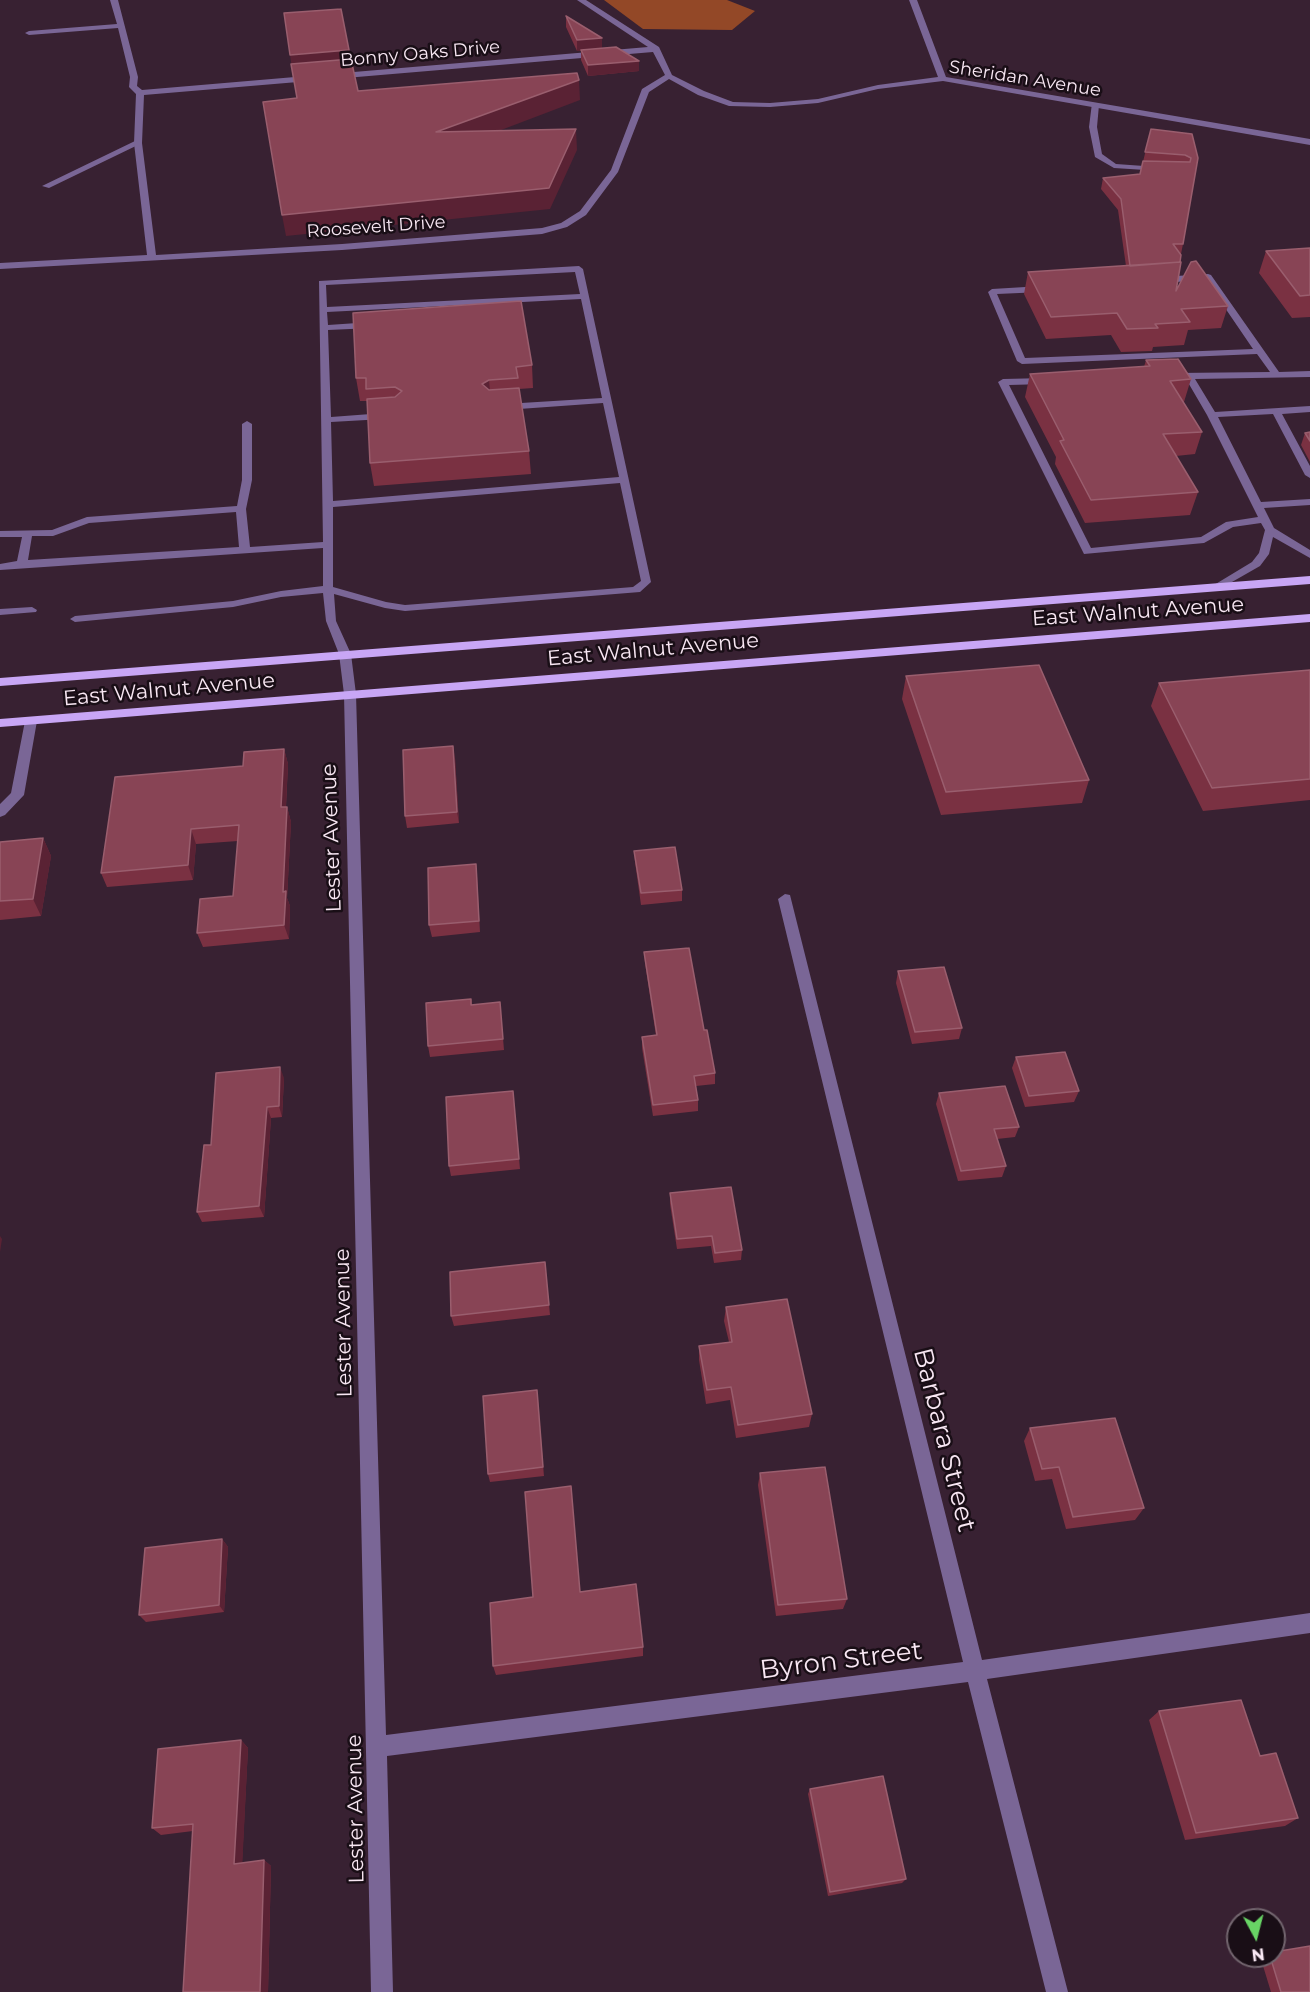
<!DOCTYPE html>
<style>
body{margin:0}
#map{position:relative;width:1310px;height:1992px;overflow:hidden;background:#382132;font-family:Montserrat,sans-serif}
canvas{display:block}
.north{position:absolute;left:1226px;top:1908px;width:60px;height:60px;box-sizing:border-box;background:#190e16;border:2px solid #72656e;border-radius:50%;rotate:173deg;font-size:16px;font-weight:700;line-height:24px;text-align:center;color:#f8e7f3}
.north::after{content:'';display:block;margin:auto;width:21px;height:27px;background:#68d465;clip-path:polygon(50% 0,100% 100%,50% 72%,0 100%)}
</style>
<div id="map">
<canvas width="1310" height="1992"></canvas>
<div class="north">N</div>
</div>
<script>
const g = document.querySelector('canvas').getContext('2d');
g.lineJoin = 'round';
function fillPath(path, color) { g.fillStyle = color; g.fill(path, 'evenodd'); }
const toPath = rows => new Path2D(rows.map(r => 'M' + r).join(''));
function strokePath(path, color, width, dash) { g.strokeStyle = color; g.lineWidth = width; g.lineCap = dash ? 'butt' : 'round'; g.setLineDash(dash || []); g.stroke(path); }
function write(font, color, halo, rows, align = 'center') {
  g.font = font + ' Montserrat,sans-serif'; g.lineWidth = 5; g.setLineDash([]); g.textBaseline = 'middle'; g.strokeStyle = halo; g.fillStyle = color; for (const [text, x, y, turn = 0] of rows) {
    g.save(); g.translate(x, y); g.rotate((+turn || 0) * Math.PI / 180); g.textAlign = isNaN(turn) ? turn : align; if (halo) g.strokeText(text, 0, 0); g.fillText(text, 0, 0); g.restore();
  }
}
fillPath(toPath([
 [604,0,727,0,755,11,732,30,643,29]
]), '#934827');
fillPath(toPath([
 [1092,103,1099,105,1097,127,1102,154,1116,164,1158,167,1162,169,1161,171,1114,168,1095,157,1089,127,1092,103],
 [135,141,142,143,49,188,42,186,135,141],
 [579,266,583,269,651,582,640,592,405,611,385,608,334,594,336,621,351,654,345,658,339,654,326,621,323,593,281,597,233,607,75,622,70,619,75,616,233,601,281,591,323,586,323,548,0,570,0,564,17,561,22,537,0,537,0,531,52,530,87,517,237,506,242,480,242,424,247,421,252,424,252,480,246,509,250,547,323,542,319,281,579,266],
 [575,272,580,294,327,307,326,285,575,272],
 [581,299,602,398,505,404,500,407,505,410,603,403,619,477,333,501,331,422,384,419,389,416,384,413,331,417,328,330,372,328,376,325,372,322,328,325,327,312,581,299],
 [620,483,641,581,633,587,405,605,386,602,333,587,333,507,620,483],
 [236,512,239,547,28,560,32,536,53,536,89,523,236,512],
 [1208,274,1211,275,1279,372,1310,371,1310,377,1195,379,1215,412,1310,406,1310,412,1282,414,1310,466,1310,478,1305,475,1273,414,1218,417,1261,502,1310,499,1310,505,1264,508,1274,528,1310,550,1310,558,1273,537,1269,554,1260,566,1218,590,1213,587,1214,585,1252,562,1259,553,1265,530,1261,523,1233,527,1204,543,1084,554,998,382,1003,379,1046,378,1051,381,1046,384,1009,385,1091,548,1201,537,1226,522,1258,517,1207,415,1186,379,1176,379,1171,376,1176,373,1270,372,1257,354,1022,364,1017,361,988,292,992,289,1042,286,1046,289,1042,292,997,294,1025,358,1253,349,1206,280,1160,283,1156,280,1160,277,1208,274],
 [32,607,37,610,36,612,0,615,0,609,32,607]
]), '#7a6696');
fillPath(toPath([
 [110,0,118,0,138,77,137,86,142,90,648,47,577,0,586,0,659,47,672,75,704,91,733,102,770,103,818,99,878,85,938,77,909,0,917,0,946,77,1310,139,1310,145,943,81,878,89,818,103,770,107,729,106,698,95,669,79,649,92,618,172,586,215,567,227,542,234,342,250,0,269,0,263,147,255,134,143,136,94,129,87,130,77,118,28,29,35,25,33,29,31,117,24,110,0],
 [653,52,665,75,642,89,611,170,580,211,561,223,542,228,342,244,156,255,142,143,144,95,653,52],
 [345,650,351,654,356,694,386,1735,963,1662,778,899,785,894,790,895,982,1660,1310,1613,1310,1633,987,1679,1068,1992,1046,1992,968,1682,387,1756,393,1992,371,1992,344,694,339,654,345,650],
 [31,717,37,721,24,795,5,815,0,817,0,804,11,793,25,721,31,717]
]), '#7a6696');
fillPath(toPath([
 [1310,576,1310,584,0,686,0,678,1310,576],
 [1310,614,1310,622,0,727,0,719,1310,614]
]), '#c8a6f5');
fillPath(toPath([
 [566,16,602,48,639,61,639,71,588,76,581,60,581,50,577,51,566,27],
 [1151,129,1198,158,1183,244,1181,254,1176,291,1228,306,1221,328,1188,330,1184,345,1153,347,1152,351,1121,352,1111,335,1046,339,1024,294,1028,272,1126,266,1118,210,1101,189,1103,178,1140,174],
 [1310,248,1310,317,1292,318,1259,273,1266,251],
 [1146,360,1191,379,1184,402,1183,402,1202,432,1195,454,1176,456,1198,492,1190,515,1085,523,1055,464,1056,457,1025,397,1030,374,1144,367],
 [532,365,533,388,519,389,529,451,531,474,374,486,370,463,367,401,360,401,356,378],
 [1310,432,1310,462,1301,445,1305,433],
 [1310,670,1310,800,1203,811,1151,706,1159,683],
 [906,676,1089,780,1082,803,941,815,902,699],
 [284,749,288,764,286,807,287,807,291,822,287,898,290,906,289,939,203,947,197,933,233,896,238,841,196,844,193,880,107,887,101,873,243,766],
 [455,758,459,823,407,828,405,816],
 [43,838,51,856,41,916,0,920,0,842],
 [634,851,682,890,682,901,641,905,635,862],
 [477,876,480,932,432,937,429,925],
 [644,952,704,1030,715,1073,715,1084,696,1086,698,1100,698,1111,653,1116,642,1048,642,1037,656,1036,645,963],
 [898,971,962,1028,959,1039,912,1044,896,983],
 [471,999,472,1005,500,1002,504,1050,430,1057,428,1046],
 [1016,1057,1079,1091,1074,1102,1025,1107,1012,1068],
 [284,1078,282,1117,271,1118,264,1217,202,1222,197,1212],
 [513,1091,520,1169,451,1176,449,1166],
 [939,1093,1019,1127,1015,1137,997,1139,1006,1166,1002,1177,958,1181,936,1104],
 [670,1193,742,1250,741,1260,714,1263,711,1246,677,1249,670,1204],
 [546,1272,550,1315,454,1326,451,1316],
 [726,1307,812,1414,809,1427,736,1438,730,1400,706,1404,699,1360,699,1346,729,1342,724,1321],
 [538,1399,544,1476,490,1482,488,1474],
 [1030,1428,1144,1508,1135,1520,1066,1529,1052,1479,1035,1481,1024,1441],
 [760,1473,847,1599,843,1609,776,1616,758,1485],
 [222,1539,228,1547,224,1612,146,1622,139,1615],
 [580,1591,643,1647,643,1656,496,1675,493,1666],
 [1159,1711,1260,1756,1298,1818,1285,1826,1185,1840,1149,1720],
 [241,1740,248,1748,242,1863,264,1860,271,1866,268,1992,193,1831,161,1835,152,1828],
 [810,1789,906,1879,902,1883,828,1896,808,1794],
 [1260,1956,1274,1956,1310,1992,1271,1992]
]), '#7a3142');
fillPath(toPath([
 [602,38,602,49,577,51,577,40],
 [349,50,352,70,293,75,290,55],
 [639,61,639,71,588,76,588,65],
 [579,80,580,100,438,154,436,132],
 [576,129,577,150,550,209,286,236,282,215],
 [489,380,491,403,482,384],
 [453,746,455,758,459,823,457,812],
 [284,749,288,764,285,822,281,807],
 [287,807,291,822,287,898,290,906,289,939,284,925,283,892],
 [191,829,196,844,193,880,188,865],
 [43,838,51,856,41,916,33,899],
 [280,1067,284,1078,282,1117,279,1106],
 [267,1107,271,1118,264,1217,259,1206],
 [0,1236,2,1239,0,1252],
 [537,1390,538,1399,544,1476,543,1467],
 [222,1539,228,1547,224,1612,219,1605],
 [241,1740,248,1748,242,1870,234,1864],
 [264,1860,271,1866,268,1992,260,1992]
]), '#5a2234');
const building = toPath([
 [341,9,349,50,290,55,284,13,341,9],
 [566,16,602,38,577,40,566,16],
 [616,47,639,61,588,65,581,50,616,47],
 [351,59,358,91,577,73,579,80,436,132,576,129,549,188,282,215,263,102,297,98,291,64,351,59],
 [1151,129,1192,134,1198,158,1183,244,1173,244,1181,255,1180,262,1130,266,1121,199,1103,178,1140,174,1143,161,1190,162,1191,158,1185,155,1145,152,1151,129],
 [1310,248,1310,295,1300,296,1266,251,1310,248],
 [1196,261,1228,306,1181,309,1190,322,1155,324,1158,328,1127,329,1117,313,1051,317,1028,272,1181,262,1176,291,1191,262,1196,261],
 [521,301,532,365,516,367,518,378,489,380,482,384,489,390,519,388,529,451,370,463,367,399,395,397,402,391,395,387,366,389,366,378,356,378,353,313,521,301],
 [1178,359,1191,379,1170,381,1202,432,1163,434,1198,492,1091,500,1060,441,1064,440,1030,374,1150,366,1146,360,1178,359],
 [1310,432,1310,441,1305,433,1310,432],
 [1039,665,1089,780,946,792,906,676,1039,665],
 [1310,670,1310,779,1212,788,1159,683,1310,670],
 [453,746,457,812,405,816,403,750,453,746],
 [284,749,281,807,287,807,283,892,286,891,284,925,197,933,200,899,233,896,239,825,191,829,188,865,101,873,115,777,243,766,244,752,284,749],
 [43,838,33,899,0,901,0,842,43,838],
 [675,847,682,890,641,893,634,851,675,847],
 [476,864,479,921,429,925,428,868,476,864],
 [689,948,704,1030,707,1030,715,1073,694,1076,698,1100,653,1105,642,1037,657,1035,644,952,689,948],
 [944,967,962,1028,915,1032,898,971,944,967],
 [471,999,471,1005,500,1002,503,1039,428,1046,426,1003,471,999],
 [1065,1052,1079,1091,1029,1096,1016,1057,1065,1052],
 [280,1067,279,1106,267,1107,259,1206,197,1212,204,1145,211,1145,216,1073,280,1067],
 [1005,1086,1019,1127,994,1129,1006,1166,961,1171,939,1093,1005,1086],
 [513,1091,519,1159,449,1166,446,1097,513,1091],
 [731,1187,742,1250,715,1253,712,1236,677,1239,670,1193,731,1187],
 [545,1262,549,1305,451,1316,450,1272,545,1262],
 [787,1299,812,1414,738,1425,731,1387,707,1390,699,1346,732,1342,726,1307,787,1299],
 [537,1390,543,1467,488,1474,483,1396,537,1390],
 [1115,1418,1144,1508,1073,1517,1059,1467,1042,1469,1030,1428,1115,1418],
 [825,1467,847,1599,778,1605,760,1473,825,1467],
 [571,1486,580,1592,636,1584,643,1647,493,1666,490,1603,533,1597,525,1492,571,1486],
 [222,1539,219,1605,139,1615,145,1548,222,1539],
 [1241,1700,1260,1756,1276,1753,1298,1818,1196,1833,1159,1711,1241,1700],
 [241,1740,234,1864,264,1860,260,1992,183,1992,193,1824,152,1828,158,1749,241,1740],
 [883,1776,906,1879,830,1892,810,1789,883,1776],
 [1310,1946,1310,1992,1281,1992,1270,1956,1274,1956,1274,1952,1310,1946]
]);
fillPath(building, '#845');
strokePath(building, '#9a5e6e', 1.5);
write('18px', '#f8e7f3', '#190e16', [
 ["Bonny Oaks Drive",420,54,-5],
 ["Sheridan Avenue",1025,79,9],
 ["Roosevelt Drive",376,227,-4]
]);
write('21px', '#f8e7f3', '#190e16', [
 ["East Walnut Avenue",1138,612,-4],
 ["East Walnut Avenue",653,650,-5],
 ["East Walnut Avenue",169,690,-5],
 ["Lester Avenue",332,838,-92],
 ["Lester Avenue",344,1323,-91],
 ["Lester Avenue",356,1809,-91]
]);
write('26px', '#f8e7f3', '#190e16', [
 ["Barbara Street",944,1440,76],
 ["Byron Street",841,1661,-7]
]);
</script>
